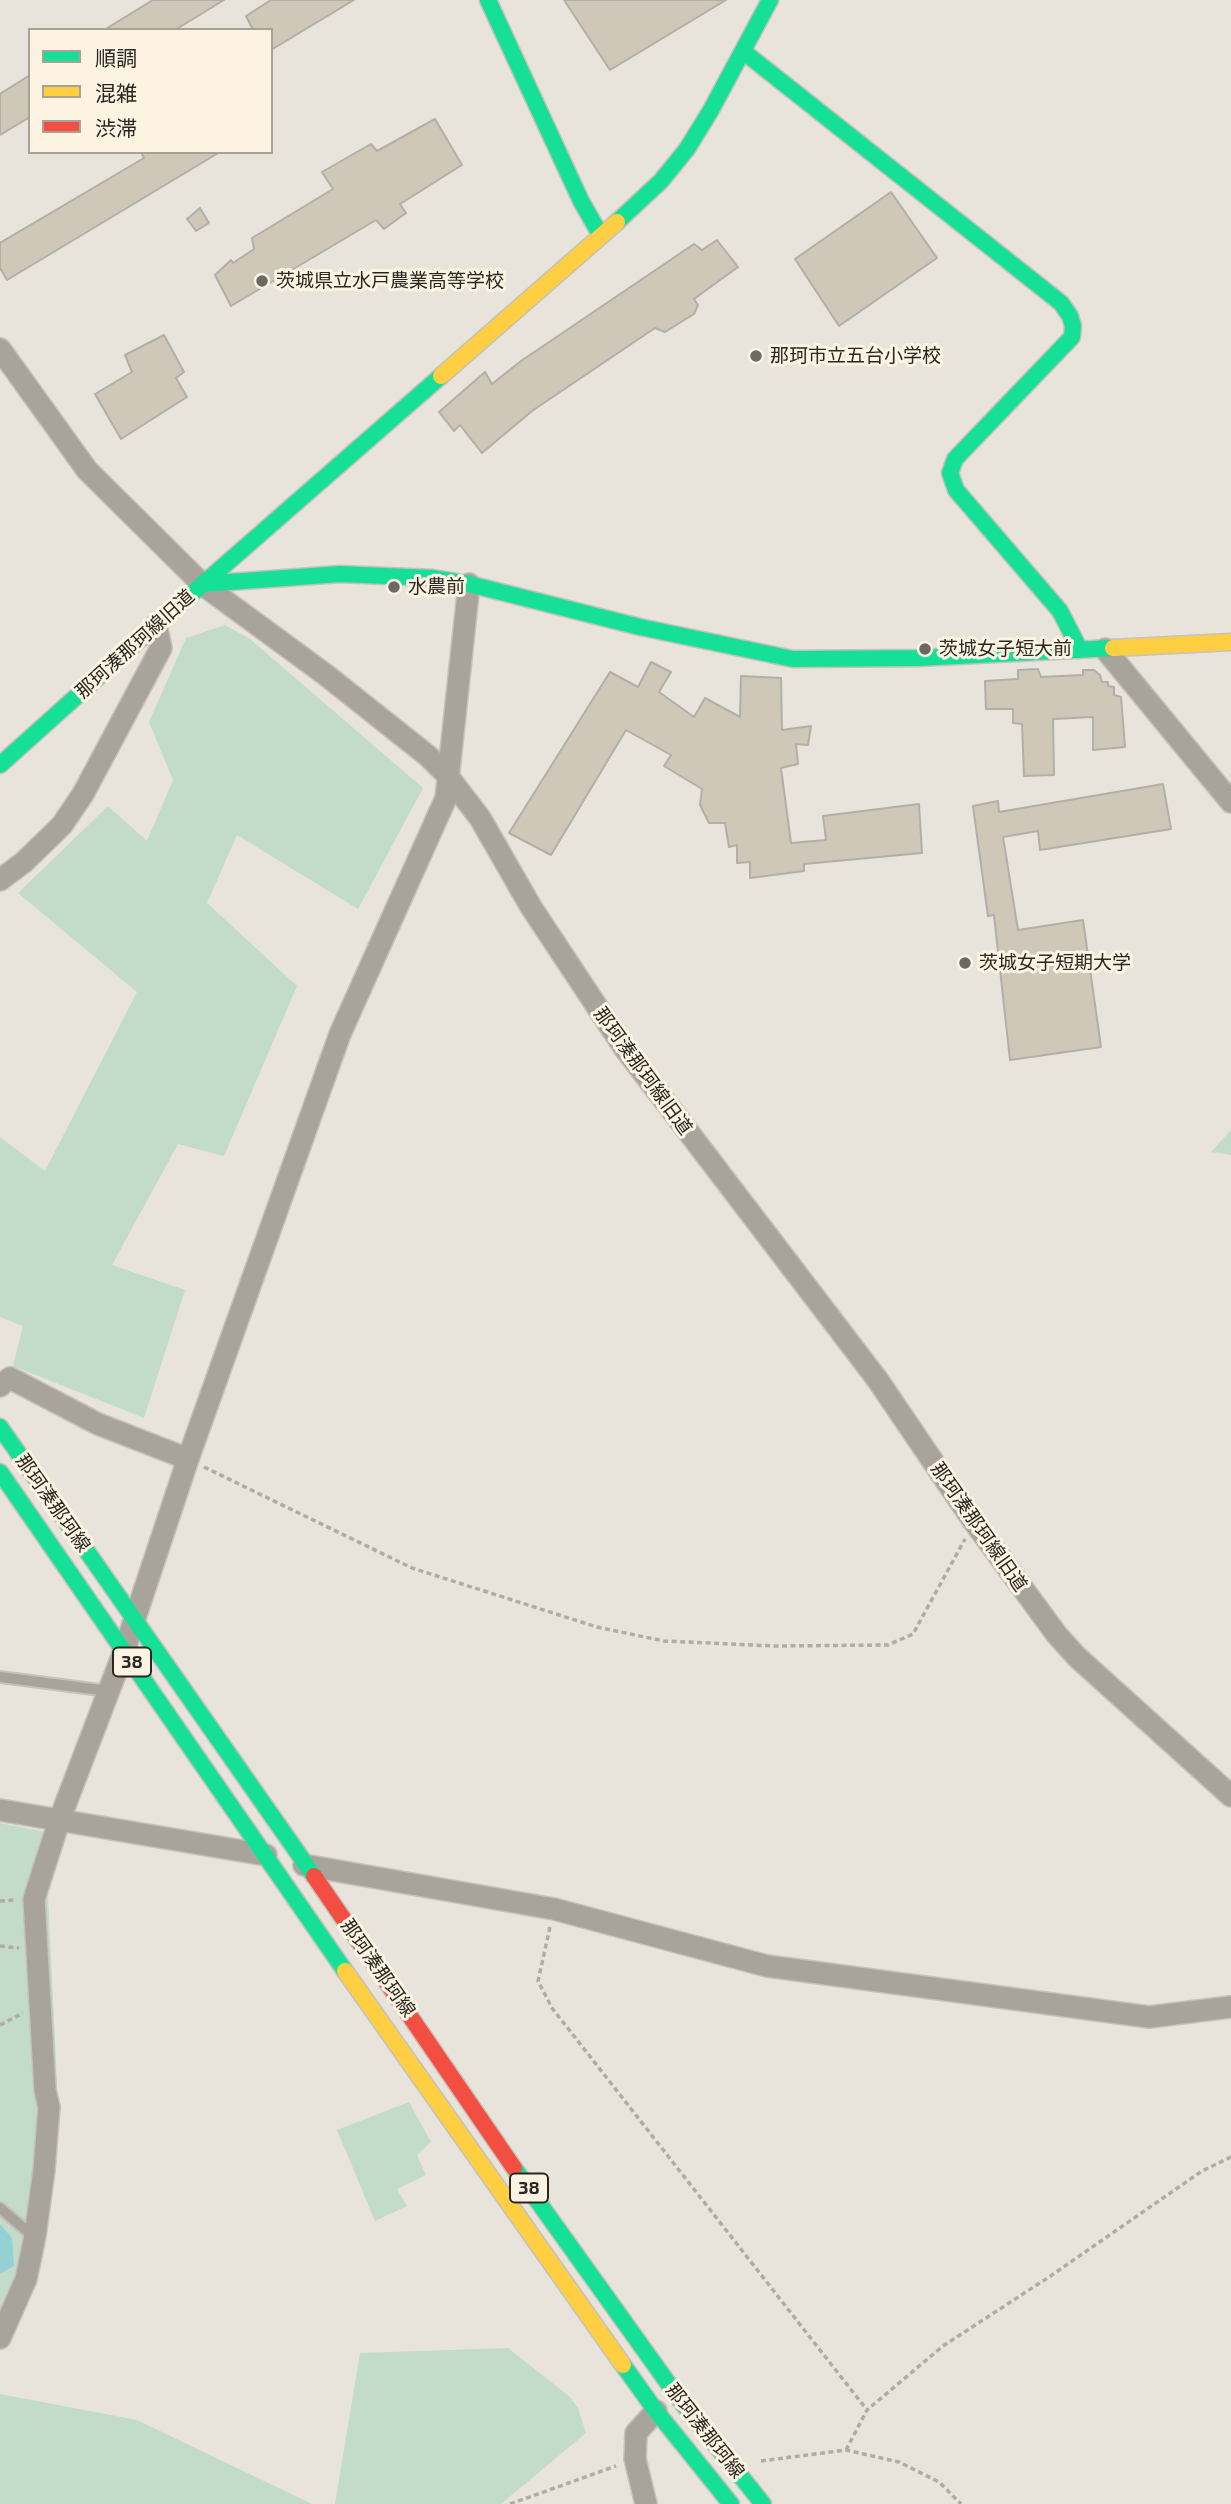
<!DOCTYPE html>
<meta charset="utf-8">
<style>
body{margin:0}
#map{position:relative;width:1231px;height:2504px;overflow:hidden;background:#e8e4dc;font-family:"Exo 2","Noto Sans JP",sans-serif}
canvas{display:block}
.legend{position:absolute;left:28px;top:28px;width:245px;height:126px;box-sizing:border-box;background:#fcf3e3;border:2px solid #a8a195;margin:0;padding:9px 12px;list-style:none;font-size:21px;color:#2a2721}
.legend li{display:flex;align-items:center;gap:14px;height:35px}
.legend b{width:35px;border:2px solid #a8a195}
</style>
<div id="map">
<canvas width="1231" height="2504"></canvas>
<ul class="legend">
<li><b style="height:9px;background:#16e098"></b>順調</li>
<li><b style="height:9px;background:#ffcf43"></b>混雑</li>
<li><b style="height:9px;background:#f24e42"></b>渋滞</li>
</ul>
</div>
<script>
const g = document.querySelector('canvas').getContext('2d');
g.lineJoin = 'round';
function fillPath(path, color) { g.fillStyle = color; g.fill(path, 'evenodd'); }
const toPath = rows => new Path2D(rows.map(r => 'M' + r).join(''));
function strokePath(path, color, width, dash) { g.strokeStyle = color; g.lineWidth = width; g.lineCap = dash ? 'butt' : 'round'; g.setLineDash(dash || []); g.stroke(path); }
function write(font, color, halo, rows, align = 'center') {
  g.font = font + ' "Exo 2","Noto Sans JP",sans-serif'; g.lineWidth = 6; g.setLineDash([]); g.textBaseline = 'middle'; g.strokeStyle = halo; g.fillStyle = color; for (const [text, x, y, turn = 0] of rows) {
    g.save(); g.translate(x, y); g.rotate((+turn || 0) * Math.PI / 180); g.textAlign = isNaN(turn) ? turn : align; if (halo) g.strokeText(text, 0, 0); g.fillText(text, 0, 0); g.restore();
  }
}
fillPath(toPath([
 [225,625,250,639,423,788,358,909,237,835,207,903,297,986,224,1156,178,1144,112,1265,185,1290,144,1418,13,1366,23,1326,0,1317,0,1137,45,1171,137,992,18,893,108,806,147,841,173,780,149,722,186,638],
 [1231,1130,1231,1155,1211,1152],
 [0,1823,45,1832,57,2084,37,2165,20,2271,0,2316],
 [409,2102,431,2142,417,2155,426,2175,397,2189,407,2206,375,2221,337,2130],
 [508,2348,570,2397,578,2408,586,2433,501,2504,335,2504,360,2353],
 [0,2394,137,2420,312,2504,0,2504]
]), '#c3dbc9');
fillPath(toPath([
 [0,2224,12,2238,14,2266,0,2274]
]), '#93d1d5');
const building = toPath([
 [153,0,224,0,175,30,104,30,153,0],
 [271,0,354,0,271,50,271,30,253,30,246,16,271,0],
 [564,0,726,0,610,70,564,0],
 [30,75,30,117,0,135,0,94,30,75],
 [435,119,462,165,400,204,406,213,384,229,376,220,231,306,215,275,231,260,233,263,254,249,252,238,333,189,322,172,371,144,377,151,435,119],
 [141,152,220,152,7,280,0,268,0,243,144,158,141,152],
 [891,192,937,258,839,326,795,259,891,192],
 [200,208,209,223,196,231,187,219,200,208],
 [717,240,738,267,694,299,698,305,694,314,665,332,655,328,532,411,482,453,460,425,454,431,439,412,485,372,492,384,521,361,694,244,702,250,717,240],
 [164,335,184,372,176,378,187,397,121,439,95,394,132,372,125,355,164,335],
 [651,662,671,672,659,692,694,717,705,698,740,717,741,676,781,678,782,730,811,726,808,745,796,744,798,764,781,768,791,843,826,840,823,816,919,804,922,853,804,864,804,871,750,878,750,862,737,863,737,845,729,847,725,823,709,823,700,805,702,789,664,766,671,755,626,730,551,855,509,833,610,672,638,687,651,662],
 [1038,669,1041,677,1083,675,1083,670,1094,670,1100,675,1102,682,1108,682,1108,686,1114,687,1114,695,1121,697,1125,747,1093,750,1093,717,1053,719,1054,775,1024,776,1022,724,1013,723,1013,709,986,709,985,681,1018,679,1018,670,1038,669],
 [1163,784,1171,829,1040,850,1038,831,1003,837,1018,930,1083,920,1101,1047,1010,1060,994,915,988,916,973,806,998,801,999,812,1163,784]
]);
fillPath(building, '#cfc7b8');
strokePath(building, '#b2aea8', 2);
const lane = toPath([
 [0,1677,108,1691],
 [0,2208,27,2231]
]);
const street = toPath([
 [0,349,87,470,202,584,326,675,428,756,447,775,480,818,531,907,625,1049,877,1379,974,1522,1057,1635,1077,1657,1231,1796],
 [1105,649,1231,802],
 [0,880,24,862,62,825,83,794,161,648,156,625],
 [0,1386,10,1378,98,1424,188,1459],
 [0,1810,266,1855],
 [304,1865,554,1909,767,1966,1149,2017,1231,2007],
 [0,2338,26,2279,35,2236,44,2170,49,2107,45,2090,34,1899,59,1821,124,1651,188,1459,340,1034,446,798,469,584],
 [646,2504,635,2459,636,2433,656,2411]
]);
const fast = toPath([
 [488,0,581,201,601,236],
 [744,52,1061,303,1070,316,1073,326,1072,337,955,459,950,473,956,490,1060,611,1080,650],
 [617,222,661,181,687,149,711,110,770,0],
 [202,584,340,574,433,578,469,584,640,627,793,659,918,658,1113,648],
 [0,765,156,625,441,376],
 [0,1427,314,1876],
 [0,1472,345,1971],
 [514,2168,683,2404,763,2504],
 [623,2365,656,2411,731,2504]
]);
const slow = toPath([
 [441,376,617,222],
 [1113,648,1231,642],
 [345,1971,623,2365]
]);
const jam = toPath([
 [314,1876,514,2168]
]);
strokePath(lane, '#c5c1bb', 14);
strokePath(street, '#c5c1bb', 24);
strokePath(fast, '#c5c1bb', 19);
strokePath(slow, '#c5c1bb', 19);
strokePath(jam, '#c5c1bb', 19);
strokePath(toPath([
 [204,1467,412,1568,597,1627,664,1641,775,1646,888,1645,913,1634,965,1539],
 [0,1901,15,1900],
 [550,1927,538,1981,552,2008,867,2410],
 [0,1946,19,1948],
 [0,2025,23,2013],
 [846,2450,867,2410,943,2346,1049,2277,1202,2171,1231,2157],
 [761,2461,846,2450,899,2462,939,2482,961,2504],
 [510,2504,616,2466]
]), '#b0aba5', 3.5, [5, 3.5]);
strokePath(lane, '#a8a39b', 10);
strokePath(street, '#a8a39b', 21);
strokePath(fast, '#16e098', 16);
strokePath(slow, '#ffcf43', 16);
strokePath(jam, '#f24e42', 16);
for (const [x, y, r, color] of [
 [262,281,7,"#6c6962"],
 [756,356,7,"#6c6962"],
 [394,587,7,"#6c6962"],
 [925,649,7,"#6c6962"],
 [965,963,7,"#6c6962"]
]) { const dot = new Path2D(); dot.arc(x, y, r, 0, 2 * Math.PI); g.fillStyle = color; g.fill(dot); strokePath(dot, '#fcf3e3', 2.5); }
for (const [x, y, w] of [
 [132,1662,38],
 [529,2188,38]
]) { const box = new Path2D(); box.roundRect(x - w / 2, y - 14.5, w, 29, 5); g.fillStyle = '#fcf3e3'; g.fill(box); strokePath(box, '#2a2721', 2); }
write('bold 18px', '#2a2721', null, [
 ["38",132,1662],
 ["38",529,2188]
]);
write('19px', '#2a2721', '#fcf3e3', [
 ["茨城県立水戸農業高等学校",276,281],
 ["那珂市立五台小学校",770,356],
 ["水農前",408,587],
 ["茨城女子短大前",939,649],
 ["茨城女子短期大学",979,963]
], 'left');
write('19px', '#2a2721', '#fcf3e3', [
 ["那珂湊那珂線旧道",135,644,-42],
 ["那珂湊那珂線旧道",643,1071,54],
 ["那珂湊那珂線",53,1503,55],
 ["那珂湊那珂線旧道",979,1527,55],
 ["那珂湊那珂線",378,1968,55],
 ["那珂湊那珂線",705,2431,52]
]);
</script>
